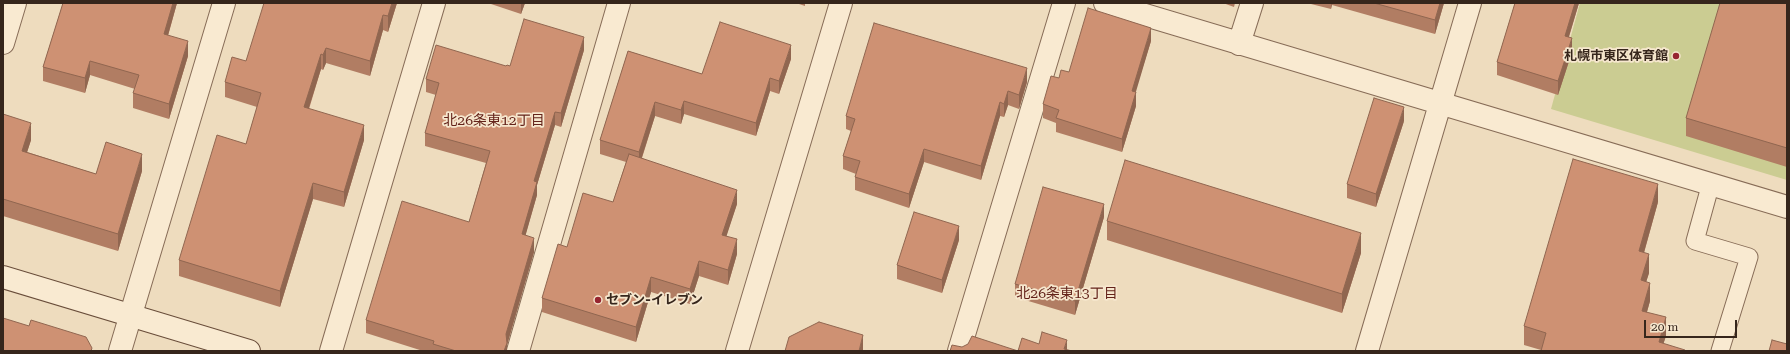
<!DOCTYPE html>
<meta charset="utf-8">
<style>
body{margin:0}
#map{position:relative;width:1790px;height:354px;overflow:hidden;background:#eedcbe;font-family:"Roboto Serif",serif}
canvas{display:block}
.frame{position:absolute;inset:0;border:4px solid #36261c;pointer-events:none}
.scale{position:absolute;left:1644px;top:320px;width:93px;height:18px;box-sizing:border-box;border:2px solid #36261c;border-top:0;padding-left:5px;font-size:12px;line-height:14px;white-space:nowrap;color:#36261c;-webkit-text-stroke:3px #f6e7ce;paint-order:stroke}
</style>
<div id="map">
<canvas width="1790" height="354"></canvas>
<div class="frame"></div>
<div class="scale">20 m</div>
</div>
<script>
const g = document.querySelector('canvas').getContext('2d');
g.lineJoin = 'round';
function fillPath(path, color) { g.fillStyle = color; g.fill(path, 'evenodd'); }
const toPath = rows => new Path2D(rows.map(r => 'M' + r).join(''));
function strokePath(path, color, width, dash) { g.strokeStyle = color; g.lineWidth = width; g.lineCap = dash ? 'butt' : 'round'; g.setLineDash(dash || []); g.stroke(path); }
function write(font, color, halo, rows, align = 'center') {
  g.font = font + ' "Roboto Serif","Noto Sans JP",serif'; g.lineWidth = 3.5; g.setLineDash([]); g.textBaseline = 'middle'; g.strokeStyle = halo; g.fillStyle = color; for (const [text, x, y, turn = 0] of rows) {
    g.save(); g.translate(x, y); g.rotate((+turn || 0) * Math.PI / 180); g.textAlign = isNaN(turn) ? turn : align; if (halo) g.strokeText(text, 0, 0); g.fillText(text, 0, 0); g.restore();
  }
}
fillPath(toPath([
 [1580,3,1787,3,1787,180,1551,109]
]), '#cbcc92');
const lane = toPath([
 [1711,183,1695,241,1749,257,1720,351]
]);
const street = toPath([
 [1105,3,1787,207],
 [3,43,15,3],
 [1239,44,1252,3],
 [120,351,224,3],
 [331,351,434,3],
 [518,351,619,3],
 [737,351,841,3],
 [959,351,1064,3],
 [1367,351,1470,3]
]);
const secondary = toPath([
 [3,277,249,351]
]);
strokePath(lane, '#876c57', 19);
strokePath(street, '#876c57', 24);
strokePath(secondary, '#694d3a', 24);
strokePath(lane, '#f9ead1', 17);
strokePath(street, '#f9ead1', 22);
strokePath(secondary, '#f9ead1', 22);
fillPath(toPath([
 [63,3,177,3,168,36,188,56,169,119,133,108,133,93,135,89,90,75,85,93,43,81,43,67],
 [397,3,388,32,383,30,370,76,326,63,323,70,321,69,309,109,364,140,344,207,313,199,280,307,179,276,179,260,246,144,257,107,225,97,225,82,246,61],
 [488,3,525,3,521,14],
 [796,3,805,3,805,6],
 [1223,3,1235,3,1234,7],
 [1307,3,1444,3,1435,34,1332,5,1331,9],
 [1515,3,1579,3,1569,37,1572,52,1558,95,1497,75,1497,62],
 [1787,3,1787,167,1686,136,1686,118],
 [1151,41,1135,92,1136,106,1122,152,1056,132,1056,123,1043,118,1043,104,1059,78,1069,72],
 [584,50,561,127,555,125,537,185,537,195,525,236,534,252,507,345,507,351,423,351,366,333,366,320,469,222,486,163,425,146,425,133,436,95,426,92,426,79,510,66],
 [628,51,702,74,791,59,779,94,770,91,756,136,684,114,681,124,655,116,642,158,737,204,726,236,737,254,728,285,699,276,690,304,651,292,636,342,542,312,542,298,567,247,613,202,626,162,600,154,600,140],
 [1027,82,1019,109,1008,105,1004,117,1000,116,981,180,924,162,909,208,855,190,855,177,856,174,843,169,843,156,851,131,846,129,846,116],
 [3,114,31,140,27,152,96,174,142,171,118,251,3,216],
 [1404,121,1376,207,1347,198,1347,184],
 [1658,202,1644,253,1649,273,1646,282,1650,301,1647,312,1666,336,1663,344,1541,350,1524,345,1524,326],
 [1104,217,1075,315,1015,297,1015,284],
 [1107,221,1361,253,1342,313,1107,240],
 [959,240,942,293,897,279,897,265]
]), '#b17d63');
fillPath(toPath([
 [173,3,177,3,164,49,164,34],
 [392,3,397,3,388,32,388,16],
 [521,3,525,3,521,14],
 [1331,3,1332,3,1331,9],
 [1440,3,1444,3,1435,34,1435,20],
 [1575,3,1579,3,1565,49,1565,36],
 [383,15,383,30,370,76,370,61],
 [1151,28,1151,41,1132,105,1132,91],
 [584,37,584,50,561,127,561,113],
 [1572,38,1572,52,1558,95,1558,81],
 [188,41,188,56,169,119,169,104],
 [791,45,791,59,779,94,779,81],
 [326,48,326,63,323,70,323,55],
 [321,54,321,69,304,123,304,107],
 [90,61,90,75,85,93,85,78],
 [1027,68,1027,82,1019,109,1019,95],
 [770,78,770,91,756,136,756,123],
 [1008,91,1008,105,1004,117,1004,104],
 [1136,92,1136,106,1122,152,1122,139],
 [684,101,684,114,681,124,681,110],
 [655,102,655,116,639,166,639,152],
 [1000,102,1000,116,981,180,981,166],
 [1404,107,1404,121,1376,207,1376,194],
 [555,112,555,125,537,185,537,195,522,248,522,234,534,181],
 [31,123,31,140,22,168,22,151],
 [364,125,364,140,344,207,344,192],
 [924,149,924,162,909,208,909,194],
 [142,154,142,171,118,251,118,234],
 [313,183,313,199,280,307,280,291],
 [1658,184,1658,202,1639,270,1639,251],
 [737,190,737,204,722,250,722,235],
 [1104,204,1104,217,1075,315,1075,301],
 [959,226,959,240,942,293,942,280],
 [1361,233,1361,253,1342,313,1342,294],
 [534,238,534,252,507,345,507,351,504,351,506,334],
 [737,239,737,254,728,285,728,270],
 [1649,254,1649,273,1641,298,1641,280],
 [699,261,699,276,690,304,690,289],
 [651,277,651,292,636,342,636,327],
 [1650,283,1650,301,1642,329,1642,311],
 [1666,317,1666,336,1661,351,1659,342],
 [863,335,863,351,859,351],
 [1067,340,1067,351,1064,349]
]), '#906650');
const building = toPath([
 [63,3,173,3,164,34,188,41,169,104,133,93,139,75,90,61,85,78,43,67,63,3],
 [264,3,392,3,388,16,383,15,370,61,326,48,323,55,321,54,304,107,364,125,344,192,313,183,280,291,179,260,217,135,246,144,261,93,225,82,232,57,246,61,264,3],
 [1374,3,1440,3,1435,20,1374,3],
 [1515,3,1575,3,1565,36,1572,38,1558,81,1497,62,1515,3],
 [1720,3,1787,3,1787,148,1686,118,1720,3],
 [1088,8,1151,28,1132,91,1136,92,1122,139,1056,118,1059,110,1043,104,1051,76,1059,78,1061,70,1069,72,1088,8],
 [524,19,584,37,561,113,555,112,534,181,537,182,522,234,534,238,506,334,507,343,504,351,456,351,433,344,434,341,366,320,402,201,469,222,490,151,425,133,439,83,426,79,436,45,506,66,507,65,510,66,524,19],
 [720,22,791,45,779,81,770,78,756,123,684,101,681,110,655,102,639,152,600,140,628,51,702,74,720,22],
 [874,23,1027,68,1019,95,1008,91,1004,104,1000,102,981,166,924,149,909,194,855,177,860,161,843,156,855,119,846,116,874,23],
 [1374,98,1404,107,1376,194,1347,184,1374,98],
 [3,114,31,123,22,151,96,174,106,142,142,154,118,234,3,199,3,114],
 [629,154,737,190,722,235,737,239,728,270,699,261,690,289,651,277,636,327,542,298,558,244,567,247,583,193,613,202,629,154],
 [1573,159,1658,184,1639,251,1649,254,1641,280,1650,283,1642,311,1666,317,1659,342,1685,350,1685,351,1541,351,1546,333,1524,326,1573,159],
 [1125,160,1361,233,1342,294,1107,221,1125,160],
 [1043,187,1104,204,1075,301,1015,284,1043,187],
 [914,212,959,226,942,280,897,265,914,212],
 [3,318,29,326,31,320,86,337,92,348,91,351,3,351,3,318],
 [819,322,863,335,859,351,785,351,789,337,819,322],
 [1042,332,1067,340,1064,349,1072,351,950,351,952,345,962,347,968,344,972,336,1018,351,1022,338,1039,344,1042,332],
 [1772,340,1787,344,1787,351,1769,351,1772,340]
]);
fillPath(building, '#ce9173');
strokePath(building, '#906650', 1);
for (const [x, y, r, color] of [
 [1676,56,4,"#972530"],
 [598,300,4,"#972530"]
]) { const dot = new Path2D(); dot.arc(x, y, r, 0, 2 * Math.PI); g.fillStyle = color; g.fill(dot); strokePath(dot, '#f6e7ce', 1.5); }
write('bold 13px', '#36261c', '#f6e7ce', [
 ["札幌市東区体育館",1668,56],
 ["セブン-イレブン",606,300,"left"]
], 'right');
write('14px', '#64231a', '#f6e7ce', [
 ["北26条東12丁目",494,121],
 ["北26条東13丁目",1067,294]
]);
</script>
